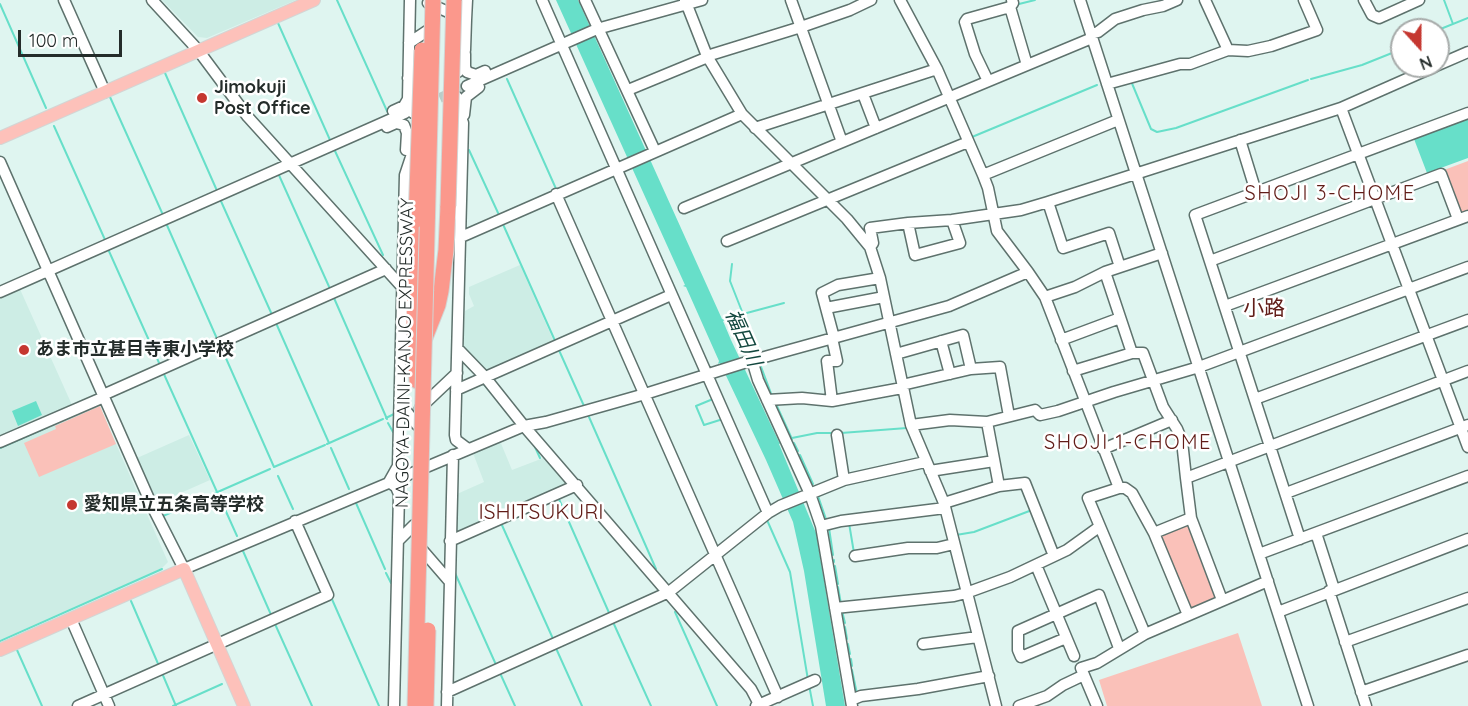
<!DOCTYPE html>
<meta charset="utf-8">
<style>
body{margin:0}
#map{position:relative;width:1468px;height:706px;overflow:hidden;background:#dff5f0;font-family:Quicksand,sans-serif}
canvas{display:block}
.north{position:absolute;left:1390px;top:18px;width:60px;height:60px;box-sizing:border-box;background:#fff;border:2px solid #a7abaa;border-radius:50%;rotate:159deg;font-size:16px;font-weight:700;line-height:24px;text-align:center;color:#242c2a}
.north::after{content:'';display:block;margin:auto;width:21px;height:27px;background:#c53730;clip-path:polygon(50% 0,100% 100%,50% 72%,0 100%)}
.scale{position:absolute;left:18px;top:30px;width:104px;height:27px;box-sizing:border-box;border:3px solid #242c2a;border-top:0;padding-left:8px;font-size:18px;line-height:21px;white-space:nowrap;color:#242c2a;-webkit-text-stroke:4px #fff;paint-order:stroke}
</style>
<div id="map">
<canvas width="1468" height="706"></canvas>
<div class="north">N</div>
<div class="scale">100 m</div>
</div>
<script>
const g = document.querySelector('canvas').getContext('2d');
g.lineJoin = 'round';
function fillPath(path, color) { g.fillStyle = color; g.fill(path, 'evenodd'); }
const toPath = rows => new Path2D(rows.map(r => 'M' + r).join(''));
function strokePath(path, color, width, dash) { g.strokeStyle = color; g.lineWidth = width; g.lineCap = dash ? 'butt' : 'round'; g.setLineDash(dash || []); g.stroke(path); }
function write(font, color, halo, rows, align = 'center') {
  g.font = font + ' Quicksand,"Noto Sans JP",sans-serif'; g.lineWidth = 5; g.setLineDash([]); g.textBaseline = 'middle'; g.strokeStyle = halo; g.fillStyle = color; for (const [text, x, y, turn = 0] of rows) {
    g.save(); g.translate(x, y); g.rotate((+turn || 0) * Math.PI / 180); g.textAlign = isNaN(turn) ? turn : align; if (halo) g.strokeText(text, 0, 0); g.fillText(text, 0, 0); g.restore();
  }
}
fillPath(toPath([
 [162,0,296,0,207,38,198,37],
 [520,265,554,342,486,373,463,347,465,311,474,306,469,294,469,287],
 [19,287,72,405,0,439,0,294],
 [98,403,168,562,162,568,0,640,0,449,51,427,50,423],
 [189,435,210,480,158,503,137,458],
 [500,441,512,470,546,457,570,485,456,533,457,494,484,482,473,453]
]), '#cdede5');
fillPath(toPath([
 [1468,161,1468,212,1459,213,1444,170],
 [100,406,116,444,39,477,24,443,56,429,55,426],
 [1188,523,1216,596,1215,599,1192,609,1189,609,1159,536],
 [1238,633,1262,706,1107,706,1099,680]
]), '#fac1b9');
fillPath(toPath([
 [556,0,578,0,722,319,725,320,723,321,731,340,779,442,781,443,779,444,816,533,845,706,826,706,804,571,793,522,766,460,720,363,718,364,719,361,686,287,683,286,685,285],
 [1468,119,1468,158,1427,173,1414,139],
 [36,401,42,415,18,426,12,411]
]), '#67dfc9');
strokePath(toPath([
 [337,0,387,111],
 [1444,0,1453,24],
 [0,4,46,108],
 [1015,5,1035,0],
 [278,23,330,140],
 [1438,30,1468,18],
 [165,73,218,193],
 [507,79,557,191],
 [1311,79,1362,65,1402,49],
 [1131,81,1151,129,1157,132,1176,128,1308,80],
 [110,97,163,215],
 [54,126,106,242],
 [972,137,1097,85],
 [469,150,499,215],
 [335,151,383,255],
 [278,173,331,291],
 [220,199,273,317],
 [502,222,556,343],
 [166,223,218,341],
 [108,249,160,365],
 [732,264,730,281,743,314,784,303],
 [334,298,387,419],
 [733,315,739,313],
 [745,319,757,354],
 [276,323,329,443],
 [221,347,274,467,325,445],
 [558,348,584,406],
 [760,364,772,396],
 [163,372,217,492],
 [483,383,491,393],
 [713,399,696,406,704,425,723,419],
 [776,404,792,439],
 [589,417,656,569],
 [386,418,394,414],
 [388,423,393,432],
 [841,433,907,428],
 [792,438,817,433,833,433],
 [794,443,798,451],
 [327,444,383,419],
 [535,447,540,458],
 [0,448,48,427],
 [331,448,349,489],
 [800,455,813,484],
 [278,476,293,509],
 [219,496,237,536],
 [818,496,827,522],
 [558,497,610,615],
 [356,503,385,569],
 [163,516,270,469],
 [767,520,790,572,808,680],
 [501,523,554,641],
 [849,523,854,553],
 [829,528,833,555],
 [956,535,974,532,1032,510],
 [243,551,272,617],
 [834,560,834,562],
 [835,566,838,584],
 [386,573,391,583],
 [455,573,497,667],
 [838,587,841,604],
 [331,597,379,706],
 [131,601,159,666],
 [842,611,845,623],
 [675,612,717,706],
 [613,622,651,706],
 [275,624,312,706],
 [845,627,847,639],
 [0,641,162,569],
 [848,644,850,654],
 [555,646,582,706],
 [17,650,42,706],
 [851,659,852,666],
 [852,670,857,694],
 [162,673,176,706],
 [500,673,515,706],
 [809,685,813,706],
 [173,706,222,684]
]), '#67dfc9', 2);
strokePath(toPath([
 [426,104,467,86]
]), '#bacdc8', 10, [10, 5]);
const minor = toPath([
 [64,0,105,92],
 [152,0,198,50,248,117,402,287],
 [542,0,768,513],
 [585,0,655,151],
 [685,0,707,56,742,114,847,219,870,247,880,278,911,425,944,503,996,706],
 [791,0,842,142],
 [900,0,937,69,983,175,988,188,997,231,1028,272],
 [1080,0,1308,706],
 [1205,0,1228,50],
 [1364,0,1372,15,1379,18,1419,0],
 [428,3,466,20,465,50,458,63,458,72],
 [1010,7,1027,65],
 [466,20,467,0],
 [1091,34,1098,32,1115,19,1143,10,1163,6,1177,0],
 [409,43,427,31],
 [465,54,465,67,467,72,476,75,485,71],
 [707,56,801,27,850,10,871,0],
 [1438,65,1468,52],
 [408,78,413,99,413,113],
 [988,81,975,54,965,22,967,19,1010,7,1013,3,1012,0],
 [1107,84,1180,64,1190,64,1228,50,1248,51,1271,46,1317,30,1304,0],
 [467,86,597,29,702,0],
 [628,90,708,57],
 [863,94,876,128],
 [457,97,457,106,463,123,455,435,456,440,468,449],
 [1341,108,1468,447],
 [393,111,404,106,408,99,410,0],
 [464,115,466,97,479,87],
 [387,127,396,123,404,125,407,133,406,150],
 [755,128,937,69],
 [1240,140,1256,192],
 [0,162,153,508,184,569,524,426,546,422,645,394,750,361,949,306,1028,272,1045,297,1119,488],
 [983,175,1118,120],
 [556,194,778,697],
 [1048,202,1063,248,1109,233,1120,267],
 [684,208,1092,38],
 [908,223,915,255,960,243,952,220],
 [461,237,742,114],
 [727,241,968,142],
 [870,247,873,243,870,228,908,223,952,220,1021,210,1048,202,1341,108,1436,66],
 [1210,261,1441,174,1458,219],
 [0,292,405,113],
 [1045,297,1075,287,1105,272,1162,253],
 [1225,306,1468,216],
 [826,308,884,297],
 [832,338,837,361,827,361,832,401,902,388],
 [834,338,822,293,838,285,880,278],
 [1061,340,1120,318],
 [941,341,950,374],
 [458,349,485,377,524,426,751,689,760,706],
 [1132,353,1143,353,1163,407,1177,429,1182,441,1186,478,1468,371],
 [896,354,963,335,971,369],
 [752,360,758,380,810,494,821,526,852,706],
 [1073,371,1132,353,1105,272],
 [902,385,971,369,1000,367,1009,416],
 [456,390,671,295],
 [103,395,386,269],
 [1255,399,1468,320],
 [767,400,802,398,832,401],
 [400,403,417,425],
 [420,408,457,373],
 [987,422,999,486],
 [911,425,950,420,987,422,1035,410,1040,415,1058,411,1114,392,1199,367,1468,267],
 [837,435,844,480],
 [0,442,104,397],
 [1103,449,1172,420],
 [930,471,994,461],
 [1186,478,1191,518,1222,600],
 [1286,493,1468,425],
 [944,503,999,486,1025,483,1054,556],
 [821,526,841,521,945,508],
 [1154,533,1191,518],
 [1316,533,1334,589],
 [1300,539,1195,215,1468,113],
 [398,541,414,525],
 [450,541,577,485],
 [418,545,450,582],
 [1259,554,1468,476],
 [855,556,908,548,937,548,954,544],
 [1036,565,1074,656],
 [1329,591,1366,706],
 [835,608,954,596,966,593,1010,577,1067,550,1099,527],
 [1278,612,1468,539],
 [71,619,109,706],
 [1145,634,1088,498,1119,488,1125,488,1132,493,1154,533,1188,615],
 [1066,638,1021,657,1018,650,1018,631,1099,595,1119,648],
 [1345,642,1468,598],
 [923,644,978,637],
 [447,692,669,592,768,513,780,506,844,480,925,462],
 [1361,692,1468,655],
 [851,700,861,696,918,689,989,676],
 [78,706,328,595,295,521],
 [394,706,399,494,396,487,389,482,398,466,405,175,412,154,412,143],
 [447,706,453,455],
 [756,706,815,680],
 [1019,706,1047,696,1063,685,1084,675],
 [1097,706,1081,668,1097,663,1145,634,1268,581]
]);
const major = toPath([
 [0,138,314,0],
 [0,650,184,569,244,706]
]);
const highway = toPath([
 [416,220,414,326,417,381],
 [425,338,438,305,441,291,446,250,448,206]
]);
strokePath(minor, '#5e726d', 13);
strokePath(major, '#d3d5d4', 14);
strokePath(highway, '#d3d5d4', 17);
strokePath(minor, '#fff', 10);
strokePath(major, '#fdc1ba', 12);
strokePath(highway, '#fb988c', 15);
const highwayBridge = toPath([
 [448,206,454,0],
 [416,220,422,50],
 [415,706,433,0],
 [426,706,428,630]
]);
strokePath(highwayBridge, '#d3d5d4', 17, []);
strokePath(highwayBridge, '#fb988c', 15);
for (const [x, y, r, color] of [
 [202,98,6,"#c53730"],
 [24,350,6,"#c53730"],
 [72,505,6,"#c53730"]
]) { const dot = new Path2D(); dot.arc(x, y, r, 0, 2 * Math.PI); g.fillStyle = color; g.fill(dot); strokePath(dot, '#fff', 2); }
write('bold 18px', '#242c2a', '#fff', [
 ["Jimokuji",214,88],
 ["Post Office",214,109],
 ["あま市立甚目寺東小学校",36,350],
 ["愛知県立五条高等学校",84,505]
], 'left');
write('18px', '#242c2a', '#fff', [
 ["NAGOYA-DAINI-KANJO EXPRESSWAY",405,353,-89]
]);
g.letterSpacing = '1.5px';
write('20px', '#611d18', '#fff', [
 ["SHOJI 3-CHOME",1330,194],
 ["SHOJI 1-CHOME",1128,443]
]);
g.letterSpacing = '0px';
write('italic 20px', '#12473e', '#fff', [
 ["福田川",743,338,66]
]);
write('21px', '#611d18', '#fff', [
 ["小路",1264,309],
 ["ISHITSUKURI",541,513]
]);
</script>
